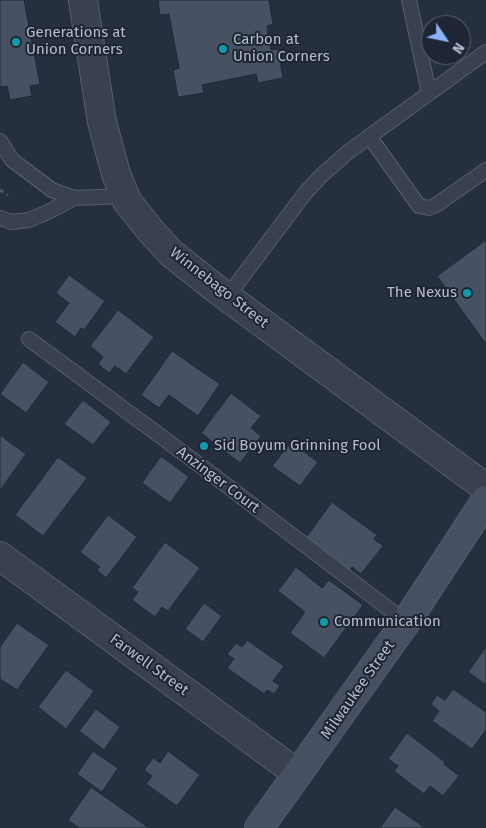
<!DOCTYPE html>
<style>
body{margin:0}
#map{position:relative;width:486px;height:828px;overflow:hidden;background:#252f3f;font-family:"Fira Sans",sans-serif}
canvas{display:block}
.north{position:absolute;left:421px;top:15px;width:50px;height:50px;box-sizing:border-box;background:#1e2634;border:1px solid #5a6270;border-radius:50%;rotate:124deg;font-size:14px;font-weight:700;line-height:20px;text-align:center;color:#b5bcca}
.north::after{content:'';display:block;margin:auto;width:18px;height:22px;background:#8bb2f8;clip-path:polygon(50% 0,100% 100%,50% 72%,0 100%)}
</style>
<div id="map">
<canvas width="486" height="828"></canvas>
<div class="north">N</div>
</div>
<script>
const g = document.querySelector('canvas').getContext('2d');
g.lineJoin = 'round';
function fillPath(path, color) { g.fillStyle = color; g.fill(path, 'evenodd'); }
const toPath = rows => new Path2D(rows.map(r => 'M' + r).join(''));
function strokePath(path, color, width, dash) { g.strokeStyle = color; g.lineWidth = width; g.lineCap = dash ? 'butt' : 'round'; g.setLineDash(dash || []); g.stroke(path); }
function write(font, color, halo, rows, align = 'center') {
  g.font = font + ' "Fira Sans",sans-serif'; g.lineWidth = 4; g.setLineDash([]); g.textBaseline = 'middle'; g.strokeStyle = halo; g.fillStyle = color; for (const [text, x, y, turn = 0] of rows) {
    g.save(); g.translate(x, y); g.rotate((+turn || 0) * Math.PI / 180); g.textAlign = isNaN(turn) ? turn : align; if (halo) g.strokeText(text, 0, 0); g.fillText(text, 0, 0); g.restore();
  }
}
const building = toPath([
 [0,0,24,0,40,84,30,86,32,96,10,100,7,86,0,87,0,0],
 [158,0,269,0,273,24,267,26,271,50,278,49,283,78,258,83,256,74,202,85,204,93,178,97,173,70,179,68,169,14,160,15,158,0],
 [486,240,486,344,437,276,486,240],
 [69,275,105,301,84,330,81,328,75,337,55,322,69,303,56,293,69,275],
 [118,310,154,337,126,374,115,366,109,373,98,364,103,357,90,346,118,310],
 [172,351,220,384,198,416,169,395,159,408,141,395,172,351],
 [23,362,49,382,26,413,0,394,23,362],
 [231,393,261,416,251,428,261,436,240,463,201,433,231,393],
 [83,400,111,422,93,445,64,424,83,400],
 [0,435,26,454,1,489,0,488,0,435],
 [291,442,318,462,300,486,272,466,291,442],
 [161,456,189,477,170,503,142,483,161,456],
 [58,457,87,478,43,536,15,515,58,457],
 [332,502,377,535,374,539,383,546,361,574,352,567,349,572,305,539,332,502],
 [108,515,137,537,106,578,97,570,100,567,80,552,108,515],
 [165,542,200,568,168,611,162,607,155,617,132,600,138,592,132,588,165,542],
 [296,567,322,588,329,580,363,605,324,658,290,633,305,612,278,591,296,567],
 [204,603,222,616,203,642,185,629,204,603],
 [17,623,49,645,17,690,0,679,0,647,17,623],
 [247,640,284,666,273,681,280,686,274,694,267,690,264,694,227,668,234,659,227,654,236,643,242,647,247,640],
 [486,647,486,685,468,672,486,647],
 [66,670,94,691,66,729,38,707,66,670],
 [453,689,486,712,486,730,472,749,432,721,439,711,431,704,437,695,445,700,453,689],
 [96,709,120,727,104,750,79,731,96,709],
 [407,733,445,762,444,764,459,776,443,796,430,786,424,794,394,771,398,766,388,759,407,733],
 [93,751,118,768,102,792,77,774,93,751],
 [168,751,200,775,177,806,146,784,152,776,144,770,153,758,160,763,168,751],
 [91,787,149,828,79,828,68,820,91,787],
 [395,807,425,828,380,828,395,807]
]);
fillPath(building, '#465163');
strokePath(building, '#202836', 1);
const lane = toPath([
 [409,0,429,93],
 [369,136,419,206,429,208,436,205,486,170],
 [0,141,12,160,52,190,74,198,125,196],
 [0,218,12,222,29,220,48,212,74,198],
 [227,297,306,192,322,175,348,152,486,52],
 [29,339,205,469,406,622]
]);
const street = toPath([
 [83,0,102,122,116,174,127,201,150,230,171,253,215,288,486,488],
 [0,556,298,774]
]);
const secondary = toPath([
 [259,828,406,622,486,500]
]);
strokePath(lane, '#575f6d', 16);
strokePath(street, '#575f6d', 30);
strokePath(secondary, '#575f6d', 30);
strokePath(toPath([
 [0,190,8,195]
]), '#45595d', 3, [4, 4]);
strokePath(lane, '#39414f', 14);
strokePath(street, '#39414f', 28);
strokePath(secondary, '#475062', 28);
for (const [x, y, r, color] of [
 [16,42,5,"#0f9aa8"],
 [223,49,5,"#0f9aa8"],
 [467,293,5,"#0f9aa8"],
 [204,446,5,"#0f9aa8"],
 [324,622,5,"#0f9aa8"]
]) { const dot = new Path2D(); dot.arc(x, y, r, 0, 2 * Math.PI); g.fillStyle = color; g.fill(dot); strokePath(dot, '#1e2634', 2); }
write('15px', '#b5bcca', '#1e2634', [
 ["Generations at",26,33],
 ["Union Corners",26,50],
 ["Carbon at",233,40],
 ["Union Corners",233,57],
 ["The Nexus",457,293,"right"],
 ["Sid Boyum Grinning Fool",214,446],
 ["Communication",334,622]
], 'left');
write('15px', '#b5bcca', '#1e2634', [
 ["Winnebago Street",219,288,38],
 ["Anzinger Court",218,480,37],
 ["Farwell Street",149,665,36],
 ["Milwaukee Street",358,690,-55]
]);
</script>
